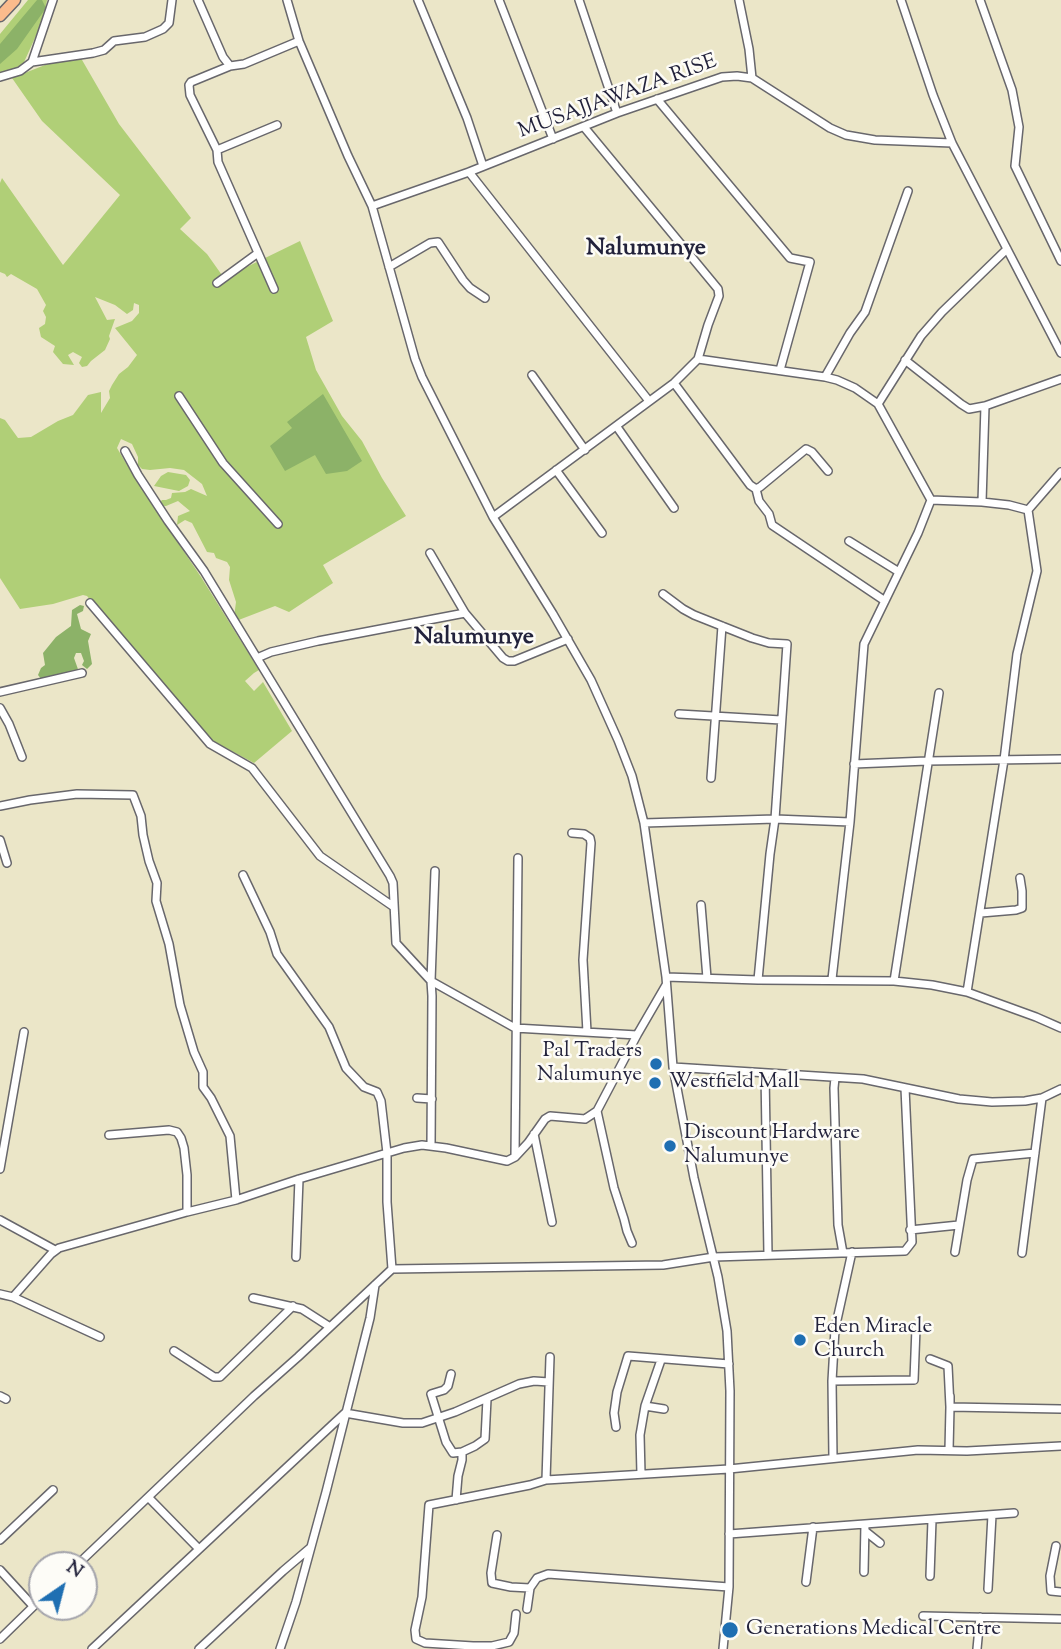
<!DOCTYPE html>
<style>
body{margin:0}
#map{position:relative;width:1061px;height:1649px;overflow:hidden;background:#ebe6c8;font-family:"Sorts Mill Goudy",serif}
canvas{display:block}
.north{position:absolute;left:28px;top:1551px;width:70px;height:70px;box-sizing:border-box;background:#fdfcf7;border:2px solid #a5a5ac;border-radius:50%;rotate:35deg;font-size:19px;font-weight:700;line-height:28px;text-align:center;color:#22223b}
.north::after{content:'';display:block;margin:auto;width:24px;height:32px;background:#1f6fb2;clip-path:polygon(50% 0,100% 100%,50% 72%,0 100%)}
</style>
<div id="map">
<canvas width="1061" height="1649"></canvas>
<div class="north">N</div>
</div>
<script>
const g = document.querySelector('canvas').getContext('2d');
g.lineJoin = 'round';
function fillPath(path, color) { g.fillStyle = color; g.fill(path, 'evenodd'); }
const toPath = rows => new Path2D(rows.map(r => 'M' + r).join(''));
function strokePath(path, color, width, dash) { g.strokeStyle = color; g.lineWidth = width; g.lineCap = dash ? 'butt' : 'round'; g.setLineDash(dash || []); g.stroke(path); }
function write(font, color, halo, rows, align = 'center') {
  g.font = font + ' "Sorts Mill Goudy",serif'; g.lineWidth = 5; g.setLineDash([]); g.textBaseline = 'middle'; g.strokeStyle = halo; g.fillStyle = color; for (const [text, x, y, turn = 0] of rows) {
    g.save(); g.translate(x, y); g.rotate((+turn || 0) * Math.PI / 180); g.textAlign = isNaN(turn) ? turn : align; if (halo) g.strokeText(text, 0, 0); g.fillText(text, 0, 0); g.restore();
  }
}
fillPath(toPath([
 [28,0,47,0,44,18,20,71,0,75,0,34],
 [78,53,119,124,191,218,180,229,207,254,224,278,300,241,333,321,306,337,316,370,342,416,362,441,382,478,406,516,323,565,333,583,289,612,275,606,236,621,234,617,236,602,229,580,230,567,227,562,216,558,214,553,207,552,192,523,185,520,177,525,178,516,190,511,178,501,166,506,161,506,160,502,162,500,166,500,171,498,172,493,185,492,191,489,207,496,202,484,184,470,170,468,150,470,142,469,138,465,138,457,132,444,121,439,117,448,136,480,201,577,259,670,254,673,245,681,254,691,263,682,292,731,254,763,213,741,87,596,83,595,53,604,20,609,0,578,0,418,5,420,18,438,31,437,58,421,73,415,88,395,101,392,101,413,110,398,109,391,112,385,119,374,128,367,137,355,115,328,132,321,139,313,139,305,134,303,133,310,127,314,115,305,95,297,107,320,115,319,109,336,110,339,105,350,91,361,87,366,82,367,79,363,82,357,73,352,68,355,74,365,63,364,53,352,55,346,41,337,39,328,45,324,46,317,43,311,46,305,37,289,11,274,7,277,5,274,0,272,0,183,2,178,63,265,120,195,42,121,12,78,45,65],
 [168,472,186,475,190,480,188,486,179,491,154,486,161,476]
]), '#b0cf77');
fillPath(toPath([
 [37,0,42,0,46,8,17,49,0,64,0,44],
 [323,394,362,461,347,471,326,474,315,455,285,471,270,446,292,428,287,422],
 [80,605,84,606,83,611,77,614,81,629,91,634,88,641,92,664,87,669,82,665,84,661,81,653,76,653,74,658,79,672,42,680,38,675,41,668,45,665,43,653,56,637,71,626,72,610]
]), '#8cb268');
const minor = toPath([
 [198,0,223,57,230,66],
 [287,0,299,41,348,156,372,206,415,359,422,377,493,517,553,614,591,680,618,740,632,776,644,823,666,977,673,1067,694,1178,718,1277,727,1331,730,1391,729,1587,723,1649],
 [418,0,467,118,483,166],
 [499,0,553,139],
 [579,0,617,113],
 [739,0,749,49,752,78],
 [901,0,933,95,952,143,1061,353],
 [980,0,1012,90,1019,127,1015,166,1061,261],
 [32,62,53,0],
 [0,77,20,71,32,62,93,53,104,50,114,41,145,37,163,29,169,23,172,0],
 [657,99,790,258,810,262,780,370],
 [584,127,718,289,719,296,708,325,698,359],
 [217,150,277,125],
 [469,172,649,401],
 [372,206,469,172,617,113,722,77,737,76,752,78,830,128,846,135,875,140,952,143],
 [389,267,430,243,438,242,463,280,470,288,485,298],
 [217,283,258,253],
 [274,289,218,162,217,150,190,95,189,85,191,82,230,66,244,64,299,41],
 [905,360,961,404,969,409,985,406,1061,379],
 [532,375,585,450],
 [825,377,850,333,865,312,908,191],
 [674,383,750,485,756,489,759,501,769,514,772,525,885,601],
 [179,396,223,463,278,524],
 [878,404,921,336,942,312,1007,249],
 [617,427,674,508],
 [125,451,138,475,168,521,204,571,257,658],
 [556,470,602,533],
 [756,489,760,487,806,449,812,452,828,471],
 [931,500,982,502,1009,505,1028,510],
 [982,502,985,406],
 [1028,510,1061,472],
 [493,517,674,383,698,359,825,377,837,380,855,388,878,404,931,500,918,533,864,644,850,822,775,819,644,823],
 [849,541,899,572],
 [430,553,465,613,503,658,508,661,514,661,568,639],
 [663,594,683,609,694,615,752,638,769,643,787,644,775,819,770,854,758,980],
 [90,603,210,744,252,768,320,856,394,907],
 [0,692,82,673],
 [0,708,9,724,22,757],
 [679,714,781,720],
 [854,764,927,761,1061,759],
 [711,778,722,626],
 [0,806,30,800,77,794,133,795,141,816,143,835,149,861,157,883,156,901,169,944,180,1005,194,1052,203,1072,203,1087,211,1098,230,1136,236,1200],
 [572,833,584,834,590,838,591,843,583,960,587,1032],
 [0,840,7,863],
 [435,871,431,981,515,1028,637,1035],
 [243,875,270,932,277,954,329,1027,346,1068,364,1087,377,1092,381,1101,387,1153,387,1202,392,1269],
 [701,905,707,978],
 [981,913,1016,910,1022,908,1022,891,1020,878],
 [666,977,758,980,894,981,932,985,967,992,1036,1017,1061,1028],
 [832,979,850,822],
 [894,981,939,693],
 [967,992,1004,760,1017,654,1037,571,1028,510],
 [673,1067,863,1079,959,1099,992,1102,1025,1101,1042,1098,1061,1089],
 [765,1073,768,1255],
 [835,1078,834,1088,838,1225,843,1253],
 [417,1098,432,1099],
 [597,1111,614,1188,624,1219,627,1231,632,1243],
 [534,1134,552,1222],
 [109,1135,169,1130,177,1132,181,1138,184,1148,187,1175,187,1212],
 [431,1146,432,996,431,981,396,943,393,883,390,876,257,658,271,652,318,641,465,613],
 [515,1156,518,858],
 [0,1169,24,1032],
 [0,1220,55,1250],
 [910,1230,959,1225],
 [955,1252,967,1180,973,1159,1035,1153],
 [1022,1253,1042,1098],
 [296,1257,299,1179],
 [0,1294,13,1297,100,1337],
 [13,1297,51,1254,59,1248,187,1212,236,1200,299,1179,404,1148,422,1145,446,1148,507,1161,515,1157,528,1143,545,1119,550,1116,585,1119,597,1111,637,1035,666,985],
 [253,1298,302,1309,330,1327],
 [174,1351,214,1377,220,1377,293,1306],
 [930,1359,948,1366,950,1407,950,1396],
 [451,1374,448,1386,444,1390,431,1394,446,1442,453,1453,462,1452],
 [832,1381,914,1380,916,1328],
 [0,1396,6,1399],
 [645,1406,664,1409],
 [616,1427,614,1413,617,1392,628,1356,729,1364],
 [949,1450,950,1407,1061,1409],
 [833,1458,832,1381,835,1329,852,1252],
 [641,1474,640,1435,645,1406,661,1360],
 [546,1480,550,1357],
 [149,1498,199,1549],
 [456,1500,458,1476,462,1460,462,1452,475,1446,485,1439,487,1399],
 [865,1531,880,1543],
 [729,1534,1014,1513],
 [497,1535,491,1573,492,1583,511,1587,530,1588],
 [0,1540,53,1490],
 [1056,1546,1050,1576,1051,1591,1061,1592],
 [77,1565,254,1396,298,1357,392,1269,663,1265,714,1257,905,1251,912,1242,905,1088],
 [0,1570,33,1606],
 [864,1572,865,1524],
 [930,1576,932,1520],
 [806,1582,813,1527],
 [988,1589,992,1515],
 [527,1609,530,1588,537,1578,548,1574,729,1587],
 [516,1614,514,1633,509,1642,492,1646,473,1646,425,1643,416,1639,415,1630,422,1597,429,1505,530,1485,546,1480,729,1469,918,1450,967,1451,1061,1446],
 [923,1616,1061,1619],
 [0,1639,42,1598],
 [92,1649,345,1413,403,1423,422,1423,455,1412,519,1384,534,1381,549,1382],
 [199,1649,283,1571,310,1548],
 [280,1649,296,1602,326,1492,370,1318,375,1285],
 [977,1649,980,1617]
]);
const highway = toPath([
 [0,16,15,0]
]);
strokePath(minor, '#68676c', 10);
strokePath(highway, '#68676c', 13);
strokePath(minor, '#fff', 7);
strokePath(highway, '#fbbb8c', 10);
for (const [x, y, r, color] of [
 [656,1064,7,"#1f6fb2"],
 [655,1083,7,"#1f6fb2"],
 [670,1146,7,"#1f6fb2"],
 [800,1340,7,"#1f6fb2"],
 [730,1630,9,"#1f6fb2"]
]) { const dot = new Path2D(); dot.arc(x, y, r, 0, 2 * Math.PI); g.fillStyle = color; g.fill(dot); strokePath(dot, '#fdfcf7', 2.5); }
write('21px', '#22223b', '#fdfcf7', [
 ["MUSAJJAWAZA RISE",618,98,-20]
]);
write('21px', '#22223b', '#fdfcf7', [
 ["Pal Traders",642,1052,"right"],
 ["Nalumunye",642,1076,"right"],
 ["Westfield Mall",669,1083],
 ["Discount Hardware",684,1134],
 ["Nalumunye",684,1158],
 ["Eden Miracle",814,1328],
 ["Church",814,1352],
 ["Generations Medical Centre",746,1630]
], 'left');
write('bold 24px', '#22223b', '#fdfcf7', [
 ["Nalumunye",646,250],
 ["Nalumunye",474,639]
]);
</script>
